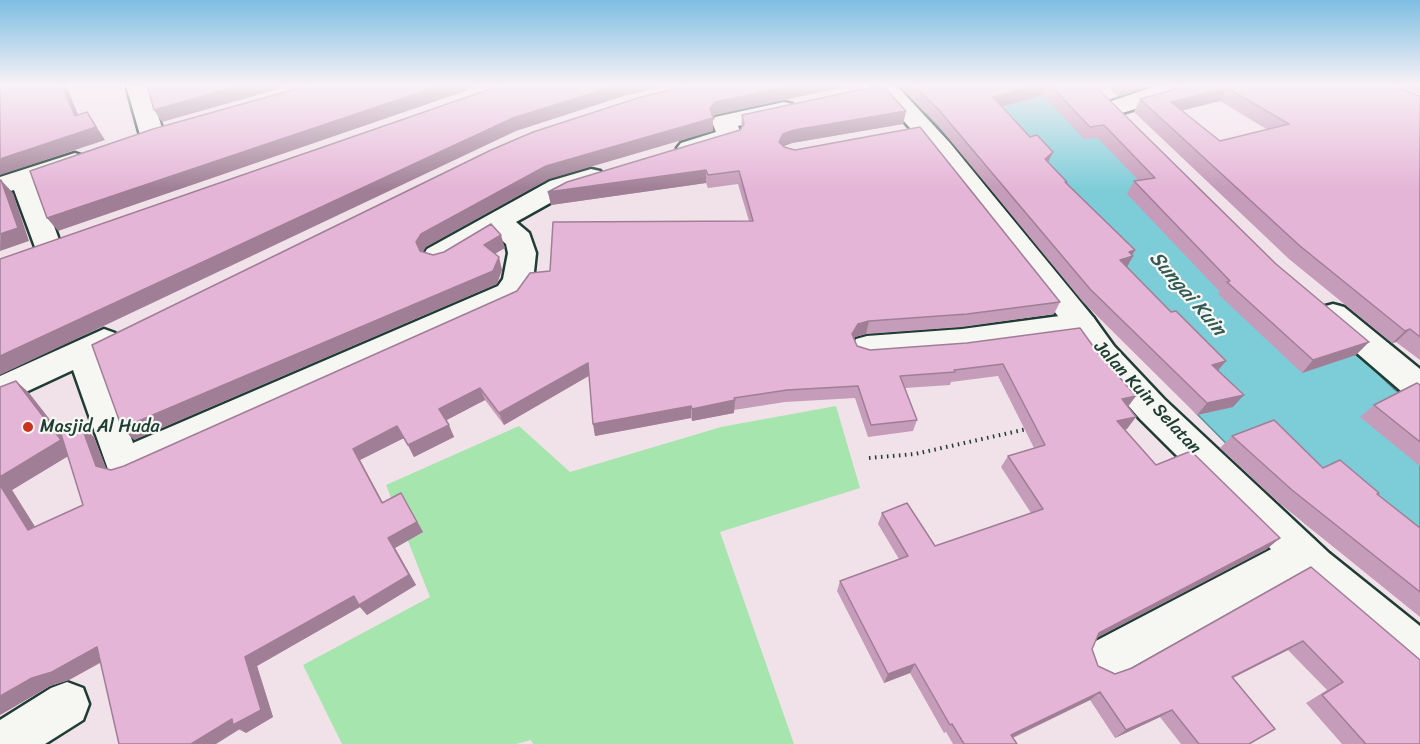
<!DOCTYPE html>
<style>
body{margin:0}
canvas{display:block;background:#f1e2ea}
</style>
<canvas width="1420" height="744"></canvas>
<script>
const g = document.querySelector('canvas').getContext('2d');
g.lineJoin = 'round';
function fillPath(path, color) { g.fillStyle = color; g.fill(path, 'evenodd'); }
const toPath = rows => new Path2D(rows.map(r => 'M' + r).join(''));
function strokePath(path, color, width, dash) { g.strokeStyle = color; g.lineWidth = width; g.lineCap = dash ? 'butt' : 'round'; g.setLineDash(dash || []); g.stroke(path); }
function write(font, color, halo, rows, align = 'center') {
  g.font = font + ' Sriracha,sans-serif'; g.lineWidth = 4.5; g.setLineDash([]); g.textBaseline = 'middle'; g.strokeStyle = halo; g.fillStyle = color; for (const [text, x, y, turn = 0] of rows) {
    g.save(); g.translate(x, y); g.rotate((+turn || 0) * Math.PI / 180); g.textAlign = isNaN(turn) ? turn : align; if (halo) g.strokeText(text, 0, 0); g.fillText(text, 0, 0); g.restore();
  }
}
fillPath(toPath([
 [836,406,860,488,720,532,794,744,533,744,531,740,516,744,342,744,303,665,430,597,386,485,519,426,570,472,721,427]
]), '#a6e5ad');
const water = toPath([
 [964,85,1079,85,1394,389,1420,406,1420,613,1305,523,1197,414,1006,198,926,113,964,85]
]);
fillPath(water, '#7dcdd8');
strokePath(water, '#579396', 1.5);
const street = toPath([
 [126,85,149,85,164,135,161,140,152,142,143,140,140,135,126,85],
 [1159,85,1189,85,1185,90,1162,101,1122,113,1114,115,1106,113,1102,108,1106,103,1159,85],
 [784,102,792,104,796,109,792,114,738,126,742,136,739,141,690,156,681,153,677,148,681,143,716,132,712,122,715,117,784,102],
 [75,153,84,156,88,161,84,166,38,182,62,248,58,255,48,258,38,255,14,190,0,194,0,177,75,153],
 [591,169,600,171,604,177,600,183,568,193,516,222,529,233,536,253,533,281,520,302,136,475,123,479,110,475,73,370,0,404,0,376,104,329,115,333,120,341,115,349,101,356,133,443,498,286,503,279,508,253,506,244,495,234,447,263,437,266,427,263,423,256,427,249,550,181,591,169],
 [1082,313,1093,317,1098,325,1093,333,1082,337,962,353,867,360,856,357,851,348,856,339,867,336,962,329,1082,313],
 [1300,534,1314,539,1320,552,1314,565,1120,674,1105,680,1090,674,1084,659,1090,644,1300,534],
 [67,682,83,688,89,704,83,720,45,744,0,744,0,720,51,688,67,682]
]);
const secondary = toPath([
 [872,85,896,85,950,143,1093,317,1114,346,1164,399,1329,553,1420,626,1420,674,1405,668,1301,579,1140,419,1092,364,1071,333,932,153,872,85],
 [1333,304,1344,307,1420,369,1420,401,1408,397,1322,323,1317,315,1322,307,1333,304]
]);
strokePath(street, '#1f3d34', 5);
strokePath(secondary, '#1f3d34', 5);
strokePath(toPath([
 [869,458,915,454,1027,429]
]), '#1f3d34', 4, [1.5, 4.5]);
fillPath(street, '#f6f6f2');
fillPath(secondary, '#f6f6f2');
fillPath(toPath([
 [898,85,1094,85,1356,355,1302,373,1218,294,1220,292,1127,194,1134,181,1138,180,1098,138,1084,139,1043,95,1001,107,1030,137,1053,152,1048,162,1067,182,1066,184,1135,250,1127,267,1218,371,1233,407,1197,415,1083,302,936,123],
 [1105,85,1153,85,1118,96],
 [1181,85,1420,96,1420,360,1396,342,1392,343,1289,259,1134,112,1140,99,1169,91],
 [1220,101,1268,130,1220,141,1182,110],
 [1400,85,1420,85,1420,94],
 [906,111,903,124,792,143,783,146,1060,302,1054,314,962,327,866,334,855,337,854,339,857,346,870,350,967,343,1128,407,1127,429,1125,430,1156,465,1267,549,1096,638,1092,649,1098,666,1115,674,1132,668,1311,567,1420,744,1342,744,1306,703,1327,690,1288,650,1233,678,1249,744,1181,744,1160,717,1115,738,1090,700,1013,738,1017,744,953,744,946,732,944,733,910,673,884,683,837,591,840,581,899,559,878,524,882,513,935,546,1031,513,1001,467,1008,456,1034,448,998,376,951,382,950,385,905,388,917,420,913,431,868,437,855,398,785,402,734,410,734,413,692,421,691,418,595,436,589,376,504,425,485,400,446,420,454,437,414,457,404,438,360,460,383,503,401,493,423,532,395,548,416,585,367,615,360,607,257,666,273,717,246,733,100,663,69,680,50,686,0,715,16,381,29,393,62,435,94,437,106,468,111,470,124,466,517,291,550,271,749,221,738,184,708,188,706,183,551,205,548,192,740,130,741,129,742,115],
 [68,456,83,505,35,527,12,490],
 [1420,385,1420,466,1360,417,1374,405],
 [1232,436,1323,468,1377,494,1420,528,1420,617,1278,502,1220,448]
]), '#c59cb9');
fillPath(toPath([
 [62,85,66,85,84,129,75,116],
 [242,85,293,85,162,122,154,110],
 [442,85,483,85,58,231,47,218],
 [618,85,668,85,624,96,516,131,0,375,0,356,513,118],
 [797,85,854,85,715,115,712,118,713,118,713,131,549,179,426,247,421,255,416,242,421,234,546,166,710,108,715,102],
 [1039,85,1047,85,1043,95,989,110,993,97],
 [1124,85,1153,85,1118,96],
 [1227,88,1220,101,1165,115,1171,102],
 [906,111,903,124,792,143,782,147,779,142,783,134,794,130],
 [87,112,105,140,0,175,0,159],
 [1053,152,1047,164,1045,159],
 [706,170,706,183,551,205,548,192],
 [1,180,13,193,29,241,0,251],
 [501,235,505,248,488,258,484,245],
 [1135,250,1131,257,1133,256,1126,269,1120,260,1129,252],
 [499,257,502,270,497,284,134,440,122,428],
 [869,321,866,334,855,337,849,347,852,334,858,324],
 [1410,329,1396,342,1392,343,1405,331],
 [1369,342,1356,355,1302,373,1313,360],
 [1226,361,1216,373,1212,365],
 [588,363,590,375,504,425,499,413],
 [16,381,29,393,75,452,12,490,44,541,28,530,0,485,0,477],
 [480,388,485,400,445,421,439,409],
 [1244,395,1233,407,1197,415,1207,403],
 [1136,396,1127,408,1122,399],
 [735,400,734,413,692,421,692,409],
 [691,406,691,418,595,436,593,424],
 [1136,417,1127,429,1109,433,1117,421],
 [81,425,94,437,109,477,96,466],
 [449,425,454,437,414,457,408,445],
 [397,426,404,438,360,460,389,514,382,503,353,449],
 [401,493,423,532,395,548,416,585,367,615,360,607,257,666,273,717,246,733,240,729,216,744,191,744,245,657,388,538],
 [1280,538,1267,549,1089,642,1099,633],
 [1303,641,1288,650,1218,685,1232,677],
 [97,647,112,656,69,680,50,686,0,715,0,696,32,678],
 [915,664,910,673,884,683,888,674],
 [1100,692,1090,700,1003,742,1011,735],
 [1172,710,1160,717,1115,738,1126,730]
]), '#a07f96');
const building = toPath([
 [0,85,62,85,75,116,87,112,96,127,0,159,0,85],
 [147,85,242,85,154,110,147,85],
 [310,85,442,85,47,218,30,171,153,129,310,85],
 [502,85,618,85,513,118,0,356,0,259,502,85],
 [691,85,797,85,715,102,710,108,713,118,546,166,421,234,416,242,420,251,433,255,444,252,491,224,501,235,484,245,499,257,493,271,122,428,92,345,491,150,533,132,641,97,691,85],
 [882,85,906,111,794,130,783,134,779,142,784,147,795,150,920,127,1060,302,967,314,869,321,858,324,852,334,857,346,870,350,967,343,1080,328,1098,353,1136,396,1122,399,1136,417,1117,421,1156,465,1191,451,1280,538,1099,633,1092,649,1098,666,1115,674,1132,668,1311,567,1420,660,1420,744,1364,744,1365,743,1322,695,1343,682,1303,641,1232,677,1275,729,1249,744,1199,744,1172,710,1126,730,1100,692,1011,735,1017,744,964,744,952,724,950,725,915,664,888,674,840,581,908,556,882,513,907,503,935,546,1043,509,1008,456,1045,445,1003,364,954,370,955,372,900,376,917,420,871,425,858,386,787,390,734,398,735,400,692,409,691,406,593,424,588,363,499,413,480,388,439,409,449,425,408,445,397,426,353,449,382,503,401,493,417,522,388,538,409,575,359,605,354,596,245,657,261,710,233,725,232,719,191,744,119,744,97,647,52,672,32,678,0,696,0,485,28,530,83,505,61,434,81,425,96,466,111,470,124,466,517,291,530,273,550,271,553,222,753,221,739,171,708,175,706,170,548,192,567,182,740,130,744,124,742,115,882,85],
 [913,85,1039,85,993,97,1030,137,1037,135,1053,152,1045,159,1067,182,1065,182,1135,250,1129,252,1133,256,1120,260,1171,312,1176,311,1226,361,1212,365,1244,395,1207,403,1090,289,939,110,913,85],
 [1050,85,1094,85,1276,264,1369,342,1313,360,1227,282,1230,281,1134,181,1155,178,1104,125,1090,127,1050,85],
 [1181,85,1390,85,1420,96,1420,337,1410,329,1405,331,1300,246,1140,99,1169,91,1181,85],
 [1227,88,1289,124,1220,141,1171,102,1227,88],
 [0,180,1,180,18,228,0,234,0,180],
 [16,381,61,440,0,477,0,387,16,381],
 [1417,383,1420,385,1420,442,1374,405,1417,383],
 [1274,420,1323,468,1340,460,1379,493,1377,494,1420,528,1420,592,1292,490,1232,436,1274,420]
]);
fillPath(building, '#e5b5d7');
strokePath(building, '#a07f96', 1.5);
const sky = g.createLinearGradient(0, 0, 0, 189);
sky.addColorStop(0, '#7dbee2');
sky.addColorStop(0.45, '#f9f2f6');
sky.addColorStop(1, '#f9f2f600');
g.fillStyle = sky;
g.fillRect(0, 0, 1420, 189);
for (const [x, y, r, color] of [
 [28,427,6,"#c8321e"]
]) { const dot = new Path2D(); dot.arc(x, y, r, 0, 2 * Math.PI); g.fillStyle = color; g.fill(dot); strokePath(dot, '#f6f6f2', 2); }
write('18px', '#1f3d34', '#f6f6f2', [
 ["Jalan Kuin Selatan",1147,398,47]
]);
write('18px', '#1f3d34', '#f6f6f2', [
 ["Masjid Al Huda",40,427]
], 'left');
write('italic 20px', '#325a55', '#f6f6f2', [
 ["Sungai Kuin",1187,294,49]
]);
</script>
